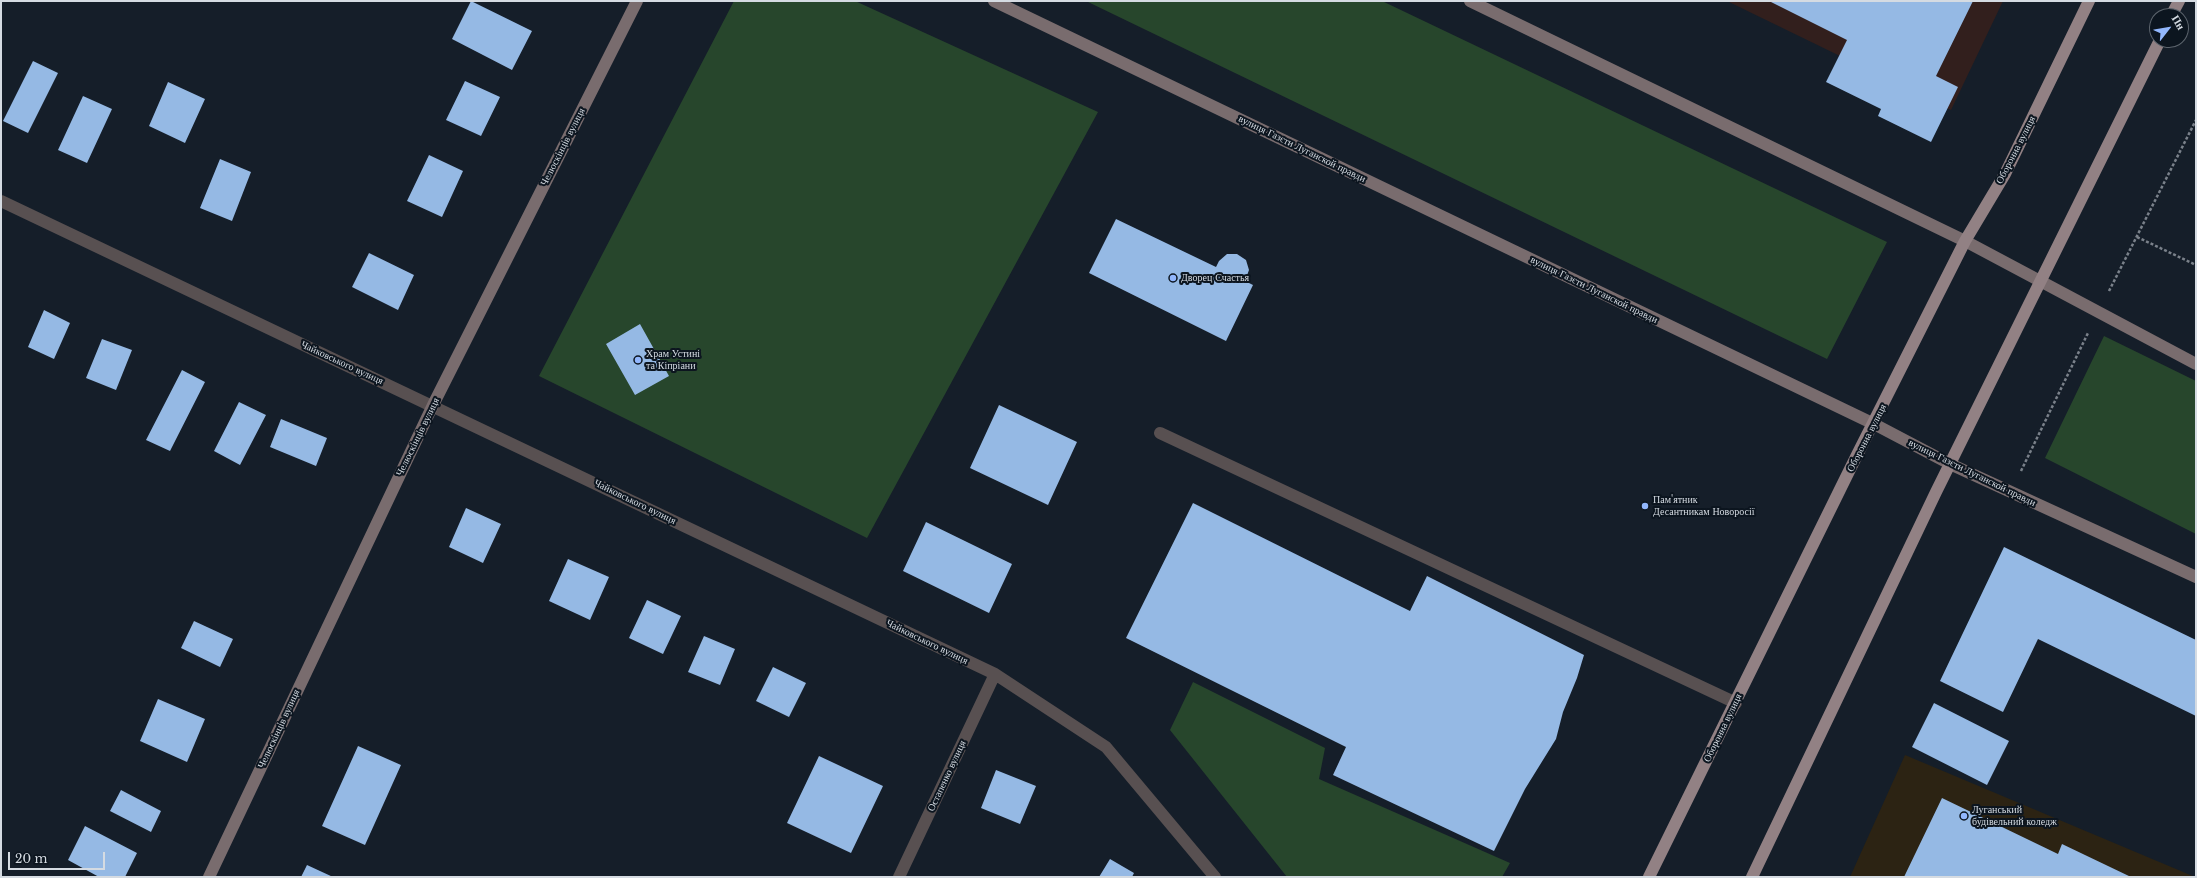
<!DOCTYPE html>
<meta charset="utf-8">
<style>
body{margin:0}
#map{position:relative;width:2197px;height:878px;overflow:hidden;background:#151e29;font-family:"Libre Baskerville",serif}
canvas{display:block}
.frame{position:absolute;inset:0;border:2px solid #d5dbe2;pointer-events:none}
.north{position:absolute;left:2149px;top:8px;width:40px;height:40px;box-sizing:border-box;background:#0c151f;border:1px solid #5c646d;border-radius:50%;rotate:59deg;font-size:11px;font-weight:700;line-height:16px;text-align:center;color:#d5dbe2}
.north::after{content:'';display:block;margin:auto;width:14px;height:18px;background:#92b7fd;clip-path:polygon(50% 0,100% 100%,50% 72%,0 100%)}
.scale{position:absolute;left:8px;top:852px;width:97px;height:18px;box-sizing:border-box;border:2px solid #d5dbe2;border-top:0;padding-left:5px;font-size:12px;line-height:14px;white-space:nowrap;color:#d5dbe2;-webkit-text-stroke:3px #0c151f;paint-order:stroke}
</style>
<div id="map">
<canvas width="2197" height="878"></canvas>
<div class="frame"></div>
<div class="north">Пн</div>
<div class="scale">20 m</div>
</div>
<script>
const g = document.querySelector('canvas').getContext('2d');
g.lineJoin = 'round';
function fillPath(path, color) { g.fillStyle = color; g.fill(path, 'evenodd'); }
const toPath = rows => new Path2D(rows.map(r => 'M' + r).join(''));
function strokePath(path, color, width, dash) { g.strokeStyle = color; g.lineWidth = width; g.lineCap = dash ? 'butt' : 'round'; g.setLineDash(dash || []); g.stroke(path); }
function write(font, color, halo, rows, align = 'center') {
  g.font = font + ' "Libre Baskerville",serif'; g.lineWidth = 4; g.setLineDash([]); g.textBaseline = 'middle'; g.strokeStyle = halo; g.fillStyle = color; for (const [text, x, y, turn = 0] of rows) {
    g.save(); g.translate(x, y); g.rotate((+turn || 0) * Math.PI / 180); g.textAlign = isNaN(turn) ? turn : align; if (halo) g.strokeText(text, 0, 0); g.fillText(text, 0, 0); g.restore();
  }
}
fillPath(toPath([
 [1727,1,2003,1,1951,110]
]), '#321f1d');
fillPath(toPath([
 [1905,755,2195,877,1850,877]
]), '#2c2313');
fillPath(toPath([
 [734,1,855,1,1098,112,867,538,539,376],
 [1086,1,1382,1,1887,242,1827,359],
 [2104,336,2196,381,2196,534,2045,458],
 [1193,682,1325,748,1319,779,1510,863,1502,877,1287,877,1170,730]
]), '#27462c');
fillPath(toPath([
 [471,1,532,31,512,70,452,39],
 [1769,1,1973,1,1936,76,1958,87,1931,142,1878,116,1881,109,1826,82,1847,40],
 [33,61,58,73,28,133,3,121],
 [465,81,500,97,481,136,446,120],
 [168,82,205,99,185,143,149,126],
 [83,96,112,109,87,163,58,150],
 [429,155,463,171,442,217,407,201],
 [220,159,251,172,232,221,200,208],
 [1116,219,1216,267,1219,261,1227,254,1237,254,1246,260,1249,270,1245,281,1253,285,1226,341,1089,273],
 [369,253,414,275,398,310,352,287],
 [44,310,70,323,54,359,28,347],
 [640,324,669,376,635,395,606,344],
 [102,339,132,350,116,390,86,378],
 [182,370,205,382,170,451,146,440],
 [239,402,266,415,240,465,214,451],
 [999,405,1077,442,1048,505,970,468],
 [281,419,327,438,316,466,270,447],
 [1193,503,1410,611,1427,576,1584,655,1577,678,1563,712,1556,739,1525,789,1494,851,1333,775,1346,747,1126,638],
 [466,508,501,524,483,563,449,547],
 [926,522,1012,564,989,613,903,571],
 [2004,547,2196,640,2196,716,2038,639,2003,712,1940,681],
 [568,559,609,577,590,620,549,601],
 [647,600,681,616,663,654,629,638],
 [194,621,233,639,220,667,181,648],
 [704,636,735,649,720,685,688,672],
 [773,667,806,683,789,717,756,701],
 [158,699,205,719,187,762,140,741],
 [1934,703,2009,741,1987,785,1912,747],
 [358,746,401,765,365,845,322,826],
 [819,756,883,786,851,853,787,823],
 [996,770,1036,786,1020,824,981,808],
 [121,790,161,811,151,832,110,811],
 [1942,798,2058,854,2062,844,2131,877,1904,877],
 [85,826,137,853,125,877,99,877,68,860],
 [1110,859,1134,873,1132,877,1099,877],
 [307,865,333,877,301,877]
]), '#95b9e4');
strokePath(toPath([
 [2137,237,2196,265],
 [2109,291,2196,120],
 [2021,471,2088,333]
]), '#7a818a', 2.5, [3, 2]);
strokePath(toPath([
 [1160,433,1736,703]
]), '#585051', 12);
strokePath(toPath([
 [1,201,995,674,1106,747,1215,877],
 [899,877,995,674]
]), '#585051', 12);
strokePath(toPath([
 [994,1,1874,424,1950,464,2196,577],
 [1470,1,1965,241,2196,364],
 [209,877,433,405,637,1]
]), '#796c6e', 12);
strokePath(toPath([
 [2171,16,2179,1],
 [1649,877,1857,455,1965,241,2005,174,2089,1],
 [1752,877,1936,492,2160,40]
]), '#928184', 12);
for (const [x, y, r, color] of [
 [1173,278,4,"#92b7fd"],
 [638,360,4,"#92b7fd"],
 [1645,506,4,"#92b7fd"],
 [1964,816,4,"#92b7fd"]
]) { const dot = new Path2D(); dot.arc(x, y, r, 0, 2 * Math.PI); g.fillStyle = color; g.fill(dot); strokePath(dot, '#0c151f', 1.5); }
write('10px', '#d5dbe2', '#0c151f', [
 ["Челюскінців вулиця",563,147,-63],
 ["вулиця Газєти Луганской правди",1302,149,26],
 ["Оборонна вулиця",2016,150,-63],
 ["вулиця Газєти Луганской правди",1594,290,26],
 ["Чайковського вулиця",342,363,25],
 ["Челюскінців вулиця",418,437,-64],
 ["Оборонна вулиця",1867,438,-63],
 ["вулиця Газєти Луганской правди",1972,473,26],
 ["Чайковського вулиця",635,502,26],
 ["Чайковського вулиця",927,642,26],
 ["Оборонна вулиця",1723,728,-64],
 ["Челюскінців вулиця",279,729,-65],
 ["Остапенко вулиця",947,776,-65]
]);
write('10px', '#d5dbe2', '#0c151f', [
 ["Дворец Счастья",1181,278],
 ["Храм Устині",646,354],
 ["та Кіпріани",646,366],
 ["Пам'ятник",1653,500],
 ["Десантникам Новоросії",1653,512],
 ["Луганський",1972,810],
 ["будівельний коледж",1972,822]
], 'left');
</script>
